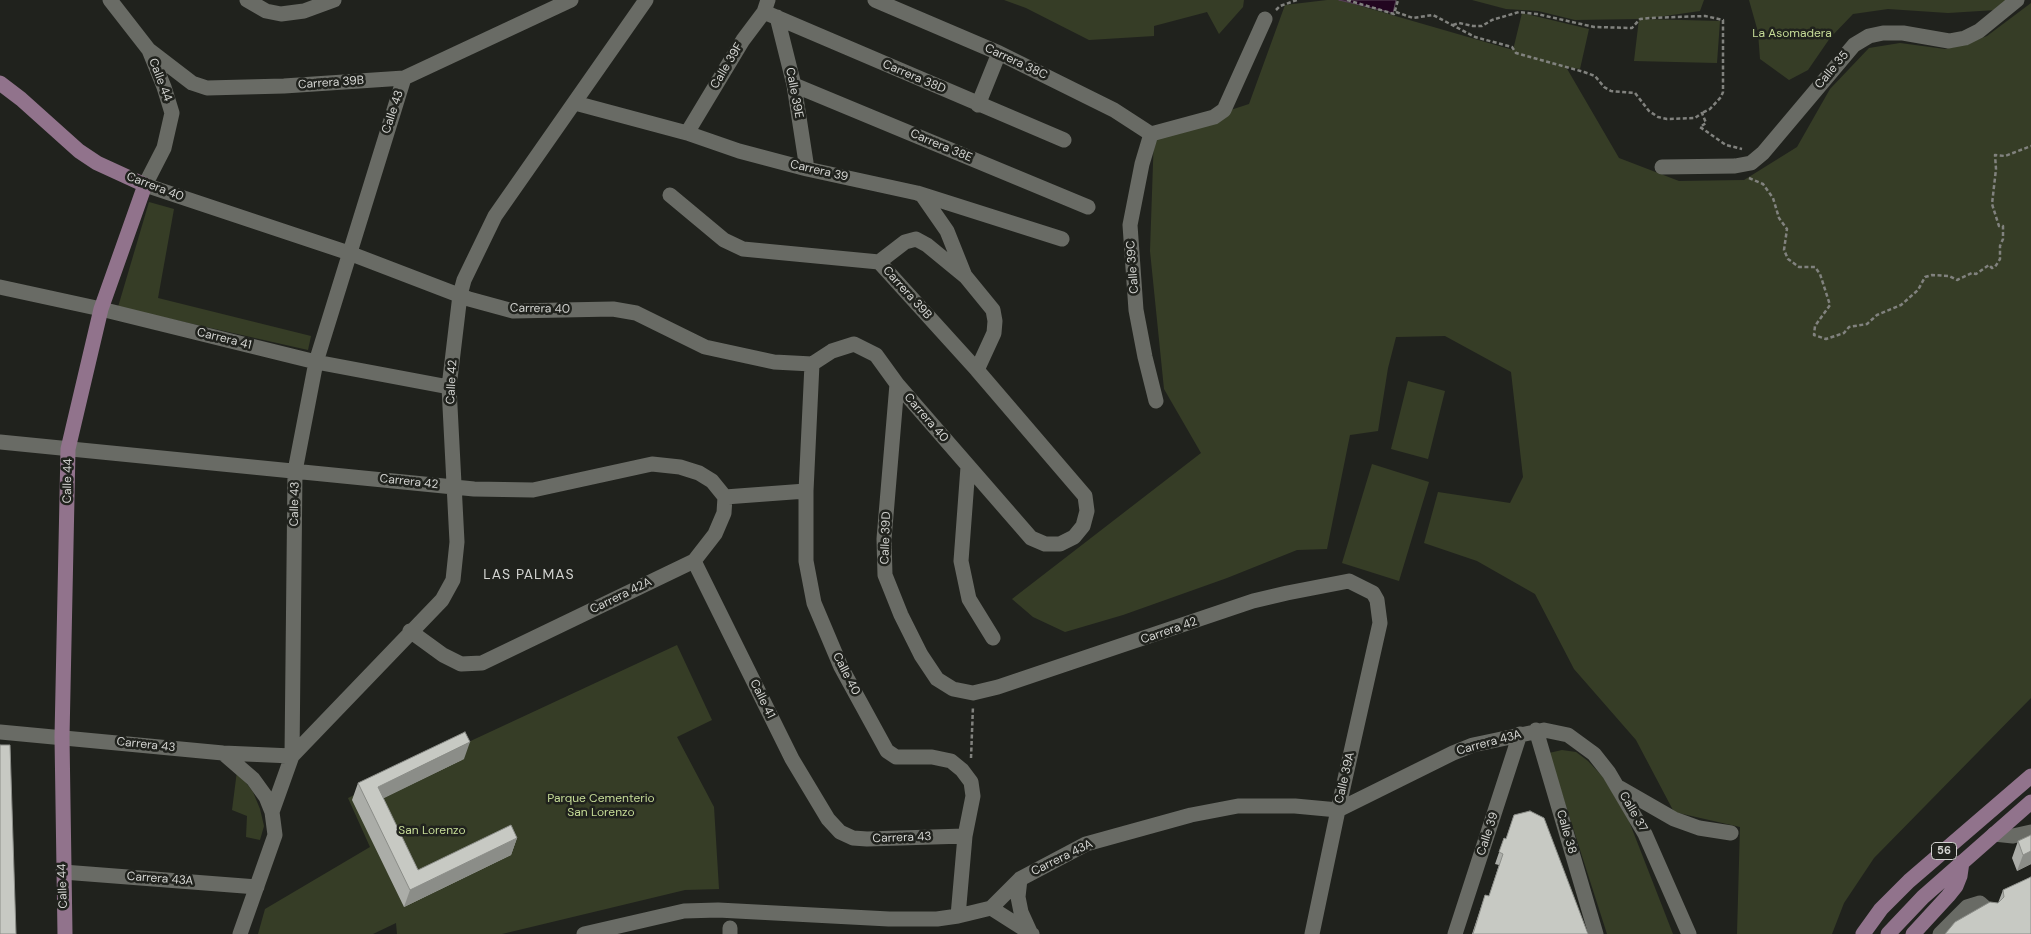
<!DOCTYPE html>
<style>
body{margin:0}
canvas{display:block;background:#20221d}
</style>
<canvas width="2031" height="934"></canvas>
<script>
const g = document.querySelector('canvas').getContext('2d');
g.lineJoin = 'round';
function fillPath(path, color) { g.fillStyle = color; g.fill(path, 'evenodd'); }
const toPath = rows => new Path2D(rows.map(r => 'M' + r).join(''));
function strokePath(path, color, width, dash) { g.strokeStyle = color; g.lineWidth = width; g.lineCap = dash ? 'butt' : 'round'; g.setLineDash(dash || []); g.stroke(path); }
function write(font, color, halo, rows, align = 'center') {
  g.font = font + ' "DM Sans",sans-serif'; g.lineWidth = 5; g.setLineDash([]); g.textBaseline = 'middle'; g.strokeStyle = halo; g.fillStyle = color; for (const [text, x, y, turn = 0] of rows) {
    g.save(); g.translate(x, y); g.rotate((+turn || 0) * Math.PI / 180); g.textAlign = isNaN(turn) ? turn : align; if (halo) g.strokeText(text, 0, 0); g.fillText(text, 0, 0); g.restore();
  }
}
fillPath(toPath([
 [1004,0,1244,0,1243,7,1219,34,1207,12,1154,26,1154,36,1089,40,1026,8],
 [1327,0,1340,0,1513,50,1522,13,1589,29,1580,69,1566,67,1619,158,1679,181,1744,180,1797,147,1830,89,1869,48,1900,43,1945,49,1963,45,1987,36,2031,3,2031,698,1874,858,1844,903,1832,934,1737,934,1740,827,1674,812,1636,740,1574,669,1535,594,1477,561,1424,543,1438,492,1510,503,1523,477,1511,372,1445,336,1396,337,1388,368,1378,431,1350,435,1327,549,1297,550,1227,578,1123,615,1065,632,1033,617,1012,599,1201,453,1164,389,1150,251,1154,135,1249,104,1285,5],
 [1472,0,1704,0,1700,11,1644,19,1720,21,1717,63,1634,61,1639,19,1575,20,1538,11,1506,9],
 [1749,0,2008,0,1996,10,1948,13,1888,9,1853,14,1830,38,1808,70,1789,80,1760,59,1758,32],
 [149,202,174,209,158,298,311,336,308,350,118,307],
 [1408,381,1445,391,1428,459,1391,449],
 [1372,464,1429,482,1399,581,1342,563],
 [677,645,712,720,677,737,714,807,719,889,685,890,502,934,397,934,396,923,373,934,258,934,265,909,370,847,348,798],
 [1562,750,1576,752,1588,761,1603,777,1627,816,1673,934,1607,934,1549,753],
 [237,771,253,792,260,809,264,826,260,840,246,837,247,816,232,810]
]), '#363d26');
const water = toPath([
 [1339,0,1396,0,1393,13,1339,0]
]);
fillPath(water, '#220620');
strokePath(water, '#574455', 1);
strokePath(toPath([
 [1347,0,1394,14,1398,0],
 [1276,10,1280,6,1297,0],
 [1396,12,1413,18,1433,15,1475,37,1512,47,1516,53,1584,72,1595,76,1604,87,1611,91,1635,93,1649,111,1658,117,1667,119,1695,118,1702,113,1706,123,1700,127,1726,145,1742,149],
 [1453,25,1459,23,1473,26,1482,26,1492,20,1519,12,1537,14,1594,27,1632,28,1640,19,1650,18,1705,16,1723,20,1723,92,1721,97,1710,109,1702,113],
 [1749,178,1763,184,1773,198,1779,218,1787,229,1784,250,1788,259,1799,267,1815,267,1820,274,1830,305,1815,326,1814,335,1826,339,1844,333,1849,327,1867,324,1877,315,1901,305,1918,290,1925,277,1932,275,1949,276,1957,280,1972,273,1976,274,1989,265,1992,268,1995,267,2000,259,2000,246,2003,239,2003,226,1999,226,1998,223,1992,204,1996,169,1995,155,2005,156,2031,146],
 [971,758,973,706]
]), '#81827e', 2.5, [4, 2.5]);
strokePath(toPath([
 [110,0,149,50,192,83,207,88,284,86,404,78,571,0],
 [247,0,266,11,281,14,304,11,334,0],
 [875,0,999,53,1114,110,1151,134],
 [764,12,1064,140],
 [777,17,794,85,807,169],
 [149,50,164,87,172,113,164,148,145,185,349,253,469,299,513,311,613,309,636,313,705,347,774,362,812,364,832,351,854,344,876,355,897,384,1031,538,1045,544,1060,544,1074,537,1083,526,1087,511,1085,496,977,370,879,262,743,249,724,240,670,195],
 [794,85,1088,207],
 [575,103,687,133,739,151,807,169,917,193,1062,239],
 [978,105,999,53],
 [687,133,743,40,764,12,768,0],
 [1151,134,1142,164,1130,225,1136,310,1145,357,1156,401],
 [1151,134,1214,117,1224,110,1265,19],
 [1662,167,1735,166,1751,163,1763,153,1854,45,1869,36,1883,33,1903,33,1949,41,1965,38,1979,31,2017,0],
 [922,195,947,231,965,276],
 [879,262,905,242,916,239,927,245,966,277,993,310,995,321,994,333,977,370],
 [0,287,101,309,316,362,449,387],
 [812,364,806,491,806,561,814,603,841,667,887,751,896,757,932,757,951,761,962,770,971,782,973,796,965,836,958,916],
 [897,384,884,539,885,575,901,615,921,655,937,679,953,689,973,693,998,687,1253,601,1287,593,1349,581,1373,593,1377,600,1380,623,1338,810,1312,934],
 [0,442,474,489,533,490,652,464,680,467,699,473,712,481,725,497],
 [968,467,961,561,969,599,993,638],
 [725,497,806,491],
 [694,561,792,759,828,819,840,832,853,838,867,839,965,836],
 [410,631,443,655,461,664,482,663,694,561,715,534,724,513,725,497],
 [1536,730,1596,934],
 [0,732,223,753,292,756],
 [223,753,253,779,266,797,272,812],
 [292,756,442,600,453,580,457,542,449,387,460,295,464,280,495,216,646,0],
 [1620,788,1674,819,1699,828,1731,833],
 [1994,834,2013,836,2031,832],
 [63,872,257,887],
 [1020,879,1018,897,1021,912,1031,934],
 [991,908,1032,934],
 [240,934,275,835,272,812,292,756,295,471,316,362,404,78],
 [584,934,684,911,718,910,889,919,937,919,958,916,991,908,1020,879,1086,844,1191,815,1238,806,1295,806,1338,810,1453,753,1473,745,1544,730,1568,735,1594,754,1609,773,1645,834,1689,934],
 [730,934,730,928],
 [1455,934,1520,734],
 [1940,934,1967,907,1980,903,1989,911]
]), '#696b65', 15);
strokePath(toPath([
 [0,83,21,99,79,151,97,163,145,185,101,309,68,449,62,737,65,934],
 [1863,934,1881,909,1909,881,2031,776],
 [1888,934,1923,897,2031,802],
 [1913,934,1948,896,1956,886,1960,876,1962,862]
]), '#91738c', 15);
fillPath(toPath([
 [464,759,383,798,418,870,517,838,511,855,404,907,352,800,358,783],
 [1514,815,1588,934,1472,934,1485,895,1489,896,1499,865,1495,864,1504,838,1506,839],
 [2031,835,2031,864,2017,871,2012,858,2018,841],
 [2031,877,1998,903,2003,890]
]), '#abada8');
fillPath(toPath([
 [470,742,464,759,372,804,378,787],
 [517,838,511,855,404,907,410,890],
 [2031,851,2031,864,2017,871,2023,855]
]), '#8b8d88');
const building = toPath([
 [465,732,470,742,378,787,418,870,511,825,517,838,410,890,358,783,465,732],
 [0,745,10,745,16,934,0,934,0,745],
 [1530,811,1544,818,1588,934,1473,934,1485,895,1489,896,1503,854,1499,852,1504,838,1506,839,1514,815,1530,811],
 [2031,835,2031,851,2023,855,2018,841,2031,835],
 [2031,877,2031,934,1945,934,1955,922,1990,902,1998,903,2004,897,2003,890,2031,877]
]);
fillPath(building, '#c7c9c3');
strokePath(building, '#8b8d88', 1);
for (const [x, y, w] of [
 [1944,851,25]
]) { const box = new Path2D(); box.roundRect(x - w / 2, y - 8.5, w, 17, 4); g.fillStyle = '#20221d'; g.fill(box); strokePath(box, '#d3d4d1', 1); }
write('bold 11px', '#d3d4d1', null, [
 ["56",1944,851]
]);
write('12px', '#c5db97', '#20221d', [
 ["La Asomadera",1792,34],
 ["Parque Cementerio",601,799],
 ["San Lorenzo",601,813],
 ["San Lorenzo",432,831]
]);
write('12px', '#d3d4d1', '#20221d', [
 ["Carrera 38C",1016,62,25],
 ["Calle 39F",727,66,-59],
 ["Calle 35",1832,70,-50],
 ["Carrera 38D",914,77,23],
 ["Calle 44",160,80,69],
 ["Carrera 39B",331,83,-4],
 ["Calle 39E",794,93,79],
 ["Calle 43",393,112,-72],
 ["Carrera 38E",941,146,23],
 ["Carrera 39",819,171,13],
 ["Carrera 40",155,187,21],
 ["Calle 39C",1133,267,-94],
 ["Carrera 39B",907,293,48],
 ["Carrera 40",540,309,1],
 ["Carrera 41",224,339,14],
 ["Calle 42",452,382,-87],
 ["Carrera 40",926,418,49],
 ["Calle 44",68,481,-89],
 ["Carrera 42",409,482,6],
 ["Calle 43",295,504,-89],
 ["Calle 39D",886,538,-88],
 ["Carrera 42A",621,596,-26],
 ["Carrera 42",1169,631,-19],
 ["Calle 40",846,674,63],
 ["Calle 41",762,699,64],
 ["Carrera 43A",1489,743,-15],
 ["Carrera 43",146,745,6],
 ["Calle 39A",1345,778,-77],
 ["Calle 37",1633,812,60],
 ["Calle 38",1566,832,74],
 ["Calle 39",1488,834,-72],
 ["Carrera 43",902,838,-2],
 ["Carrera 43A",1062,858,-26],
 ["Carrera 43A",160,879,4],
 ["Calle 44",63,886,-92]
]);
g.letterSpacing = '1px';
write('14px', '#d3d4d1', '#20221d', [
 ["LAS PALMAS",529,575]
]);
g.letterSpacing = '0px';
</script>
